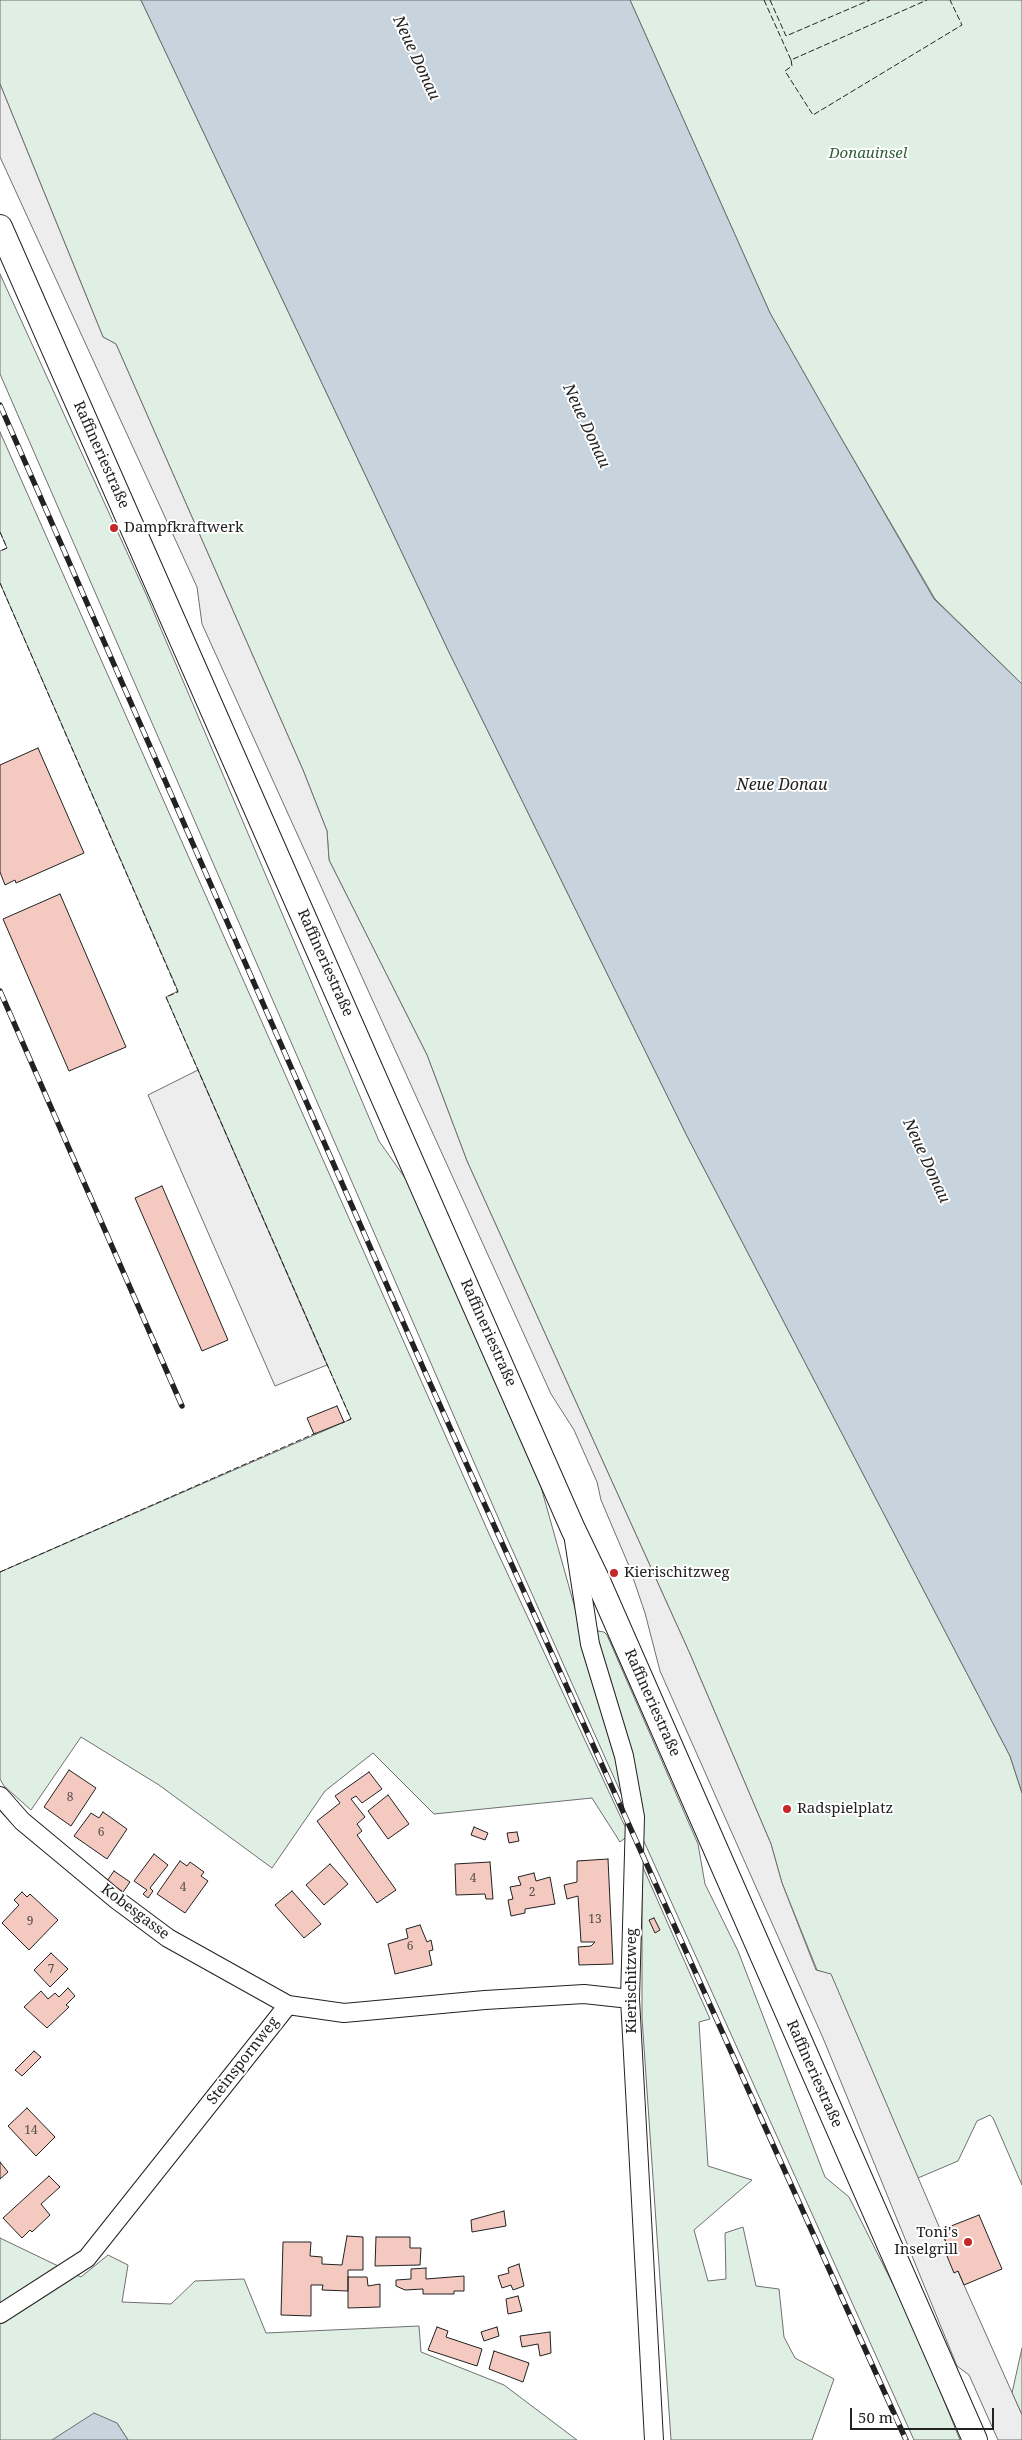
<!DOCTYPE html>
<meta charset="utf-8">
<style>
body{margin:0}
#map{position:relative;width:1022px;height:2440px;overflow:hidden;background:#fff;font-family:"Noto Serif",serif}
canvas{display:block}
.scale{position:absolute;left:850px;top:2408px;width:144px;height:22px;box-sizing:border-box;border:2px solid #222;border-top:0;padding-left:6px;font-size:15px;line-height:18px;white-space:nowrap;color:#222;-webkit-text-stroke:4px #fff;paint-order:stroke}
</style>
<div id="map">
<canvas width="1022" height="2440"></canvas>
<div class="scale">50 m</div>
</div>
<script>
const g = document.querySelector('canvas').getContext('2d');
g.lineJoin = 'round';
function fillPath(path, color) { g.fillStyle = color; g.fill(path, 'evenodd'); }
const toPath = rows => new Path2D(rows.map(r => 'M' + r).join(''));
function strokePath(path, color, width, dash) { g.strokeStyle = color; g.lineWidth = width; g.lineCap = dash ? 'butt' : 'round'; g.setLineDash(dash || []); g.stroke(path); }
function write(font, color, halo, rows, align = 'center') {
  g.font = font + ' "Noto Serif",serif'; g.lineWidth = 4; g.setLineDash([]); g.textBaseline = 'middle'; g.strokeStyle = halo; g.fillStyle = color; for (const [text, x, y, turn = 0] of rows) {
    g.save(); g.translate(x, y); g.rotate((+turn || 0) * Math.PI / 180); g.textAlign = isNaN(turn) ? turn : align; if (halo) g.strokeText(text, 0, 0); g.fillText(text, 0, 0); g.restore();
  }
}
const green = toPath([
 [0,0,141,0,447,648,687,1136,1010,1756,1022,1793,1022,2185,993,2118,990,2115,977,2121,958,2161,918,2178,831,1975,817,1970,782,1883,771,1844,690,1654,467,1161,427,1055,329,860,327,831,303,770,116,344,103,337,0,84,0,0],
 [630,0,1022,0,1022,684,935,599,833,424,770,313,630,0],
 [0,274,146,594,379,1141,410,1185,541,1487,628,1797,624,1800,507,1538,0,374,0,274],
 [0,432,490,1536,629,1835,620,1842,592,1798,434,1814,373,1753,325,1791,272,1868,159,1785,81,1737,31,1810,4,1786,0,1779,0,1572,351,1419,166,997,178,991,0,583,0,551,7,548,0,532,0,432],
 [598,1631,604,1632,607,1635,698,1844,705,1884,738,1951,825,2177,849,2197,912,2322,960,2440,914,2440,642,1837,594,1636,598,1631],
 [642,1865,710,2019,699,2022,708,2166,752,2180,694,2230,708,2281,726,2279,725,2233,743,2227,756,2286,779,2289,784,2337,795,2358,834,2379,812,2440,671,2440,642,2018,642,1865],
 [0,2238,81,2277,108,2255,128,2265,122,2302,171,2304,195,2281,244,2279,266,2333,419,2326,421,2352,504,2385,577,2440,128,2440,117,2423,52,2440,0,2440,0,2238],
 [1022,2348,1022,2415,1012,2393,1022,2348]
]);
fillPath(green, '#e0efe3');
strokePath(green, '#6f6f6f', 1);
const parking = toPath([
 [0,84,103,337,116,344,303,770,327,831,329,860,427,1055,467,1161,690,1654,771,1844,782,1883,816,1970,831,1974,964,2285,1022,2415,1022,2440,998,2440,969,2375,957,2366,823,2038,660,1671,645,1613,629,1566,601,1500,597,1482,574,1430,551,1394,202,624,197,587,0,157,0,84],
 [198,1070,327,1365,275,1386,148,1095,198,1070]
]);
fillPath(parking, '#ededed');
strokePath(parking, '#6f6f6f', 1);
const water = toPath([
 [141,0,630,0,770,313,833,424,934,599,1022,684,1022,1793,1010,1756,687,1136,447,648,141,0],
 [94,2413,117,2423,128,2440,52,2440,94,2413]
]);
fillPath(water, '#c7d3dd');
strokePath(water, '#6f6f6f', 1);
const building = toPath([
 [38,748,84,853,16,883,15,880,5,885,0,872,0,765,38,748],
 [60,894,126,1047,69,1071,3,919,60,894],
 [162,1186,228,1340,202,1351,135,1198,162,1186],
 [337,1406,344,1422,314,1434,307,1418,337,1406],
 [69,1770,96,1788,71,1826,44,1807,69,1770],
 [369,1772,382,1789,362,1803,356,1796,351,1799,365,1817,357,1824,362,1831,357,1835,396,1890,377,1903,317,1821,340,1803,335,1796,369,1772],
 [388,1795,409,1824,388,1839,368,1811,388,1795],
 [103,1812,127,1829,107,1859,74,1836,91,1813,99,1818,103,1812],
 [474,1827,488,1833,485,1840,471,1835,474,1827],
 [517,1832,519,1841,509,1843,507,1833,517,1832],
 [154,1854,168,1865,150,1888,153,1891,148,1898,143,1894,147,1890,134,1881,154,1854],
 [608,1859,613,1964,579,1965,578,1947,591,1946,595,1942,581,1942,578,1896,567,1899,564,1885,577,1882,577,1861,608,1859],
 [180,1861,187,1866,190,1862,204,1872,201,1876,208,1881,185,1913,157,1894,180,1861],
 [490,1862,493,1899,486,1899,485,1894,456,1895,455,1864,490,1862],
 [330,1864,348,1884,324,1905,306,1885,330,1864],
 [114,1871,130,1882,123,1892,107,1881,114,1871],
 [534,1873,536,1881,550,1877,555,1904,525,1909,525,1913,511,1916,508,1900,513,1899,510,1887,521,1885,518,1877,534,1873],
 [292,1891,321,1924,304,1938,275,1905,292,1891],
 [22,1892,27,1897,30,1894,58,1920,29,1950,2,1923,19,1905,14,1900,22,1892],
 [654,1918,660,1930,655,1933,649,1920,654,1918],
 [420,1925,427,1942,431,1940,433,1950,429,1951,432,1965,395,1974,388,1944,408,1938,406,1929,420,1925],
 [51,1953,68,1969,50,1987,34,1970,51,1953],
 [68,1988,75,1996,66,2005,69,2007,47,2028,24,2007,41,1991,48,1999,55,1993,59,1997,68,1988],
 [34,2051,41,2057,22,2076,15,2070,34,2051],
 [27,2108,55,2137,36,2156,8,2126,27,2108],
 [0,2162,8,2172,0,2179,0,2162],
 [49,2176,60,2187,41,2204,50,2215,32,2232,30,2230,22,2238,3,2218,49,2176],
 [504,2211,506,2226,472,2232,471,2220,504,2211],
 [979,2215,1002,2269,964,2285,958,2271,954,2273,947,2256,951,2254,941,2230,979,2215],
 [347,2236,363,2237,363,2270,348,2270,348,2291,322,2290,323,2285,311,2285,311,2316,281,2315,283,2242,311,2242,310,2256,322,2257,322,2264,342,2265,347,2236],
 [376,2237,410,2237,410,2248,421,2248,420,2265,375,2266,376,2237],
 [519,2264,524,2286,513,2290,511,2285,502,2288,498,2276,509,2273,508,2268,519,2264],
 [426,2268,426,2279,464,2276,464,2291,454,2291,454,2294,423,2294,423,2289,405,2290,396,2286,396,2280,411,2279,411,2269,426,2268],
 [348,2277,367,2277,368,2286,380,2284,380,2307,348,2308,348,2277],
 [518,2296,522,2311,508,2314,506,2299,518,2296],
 [437,2327,448,2331,446,2337,482,2349,477,2366,428,2350,437,2327],
 [497,2327,499,2336,484,2341,481,2332,497,2327],
 [550,2332,551,2353,540,2356,538,2344,522,2347,520,2336,550,2332],
 [494,2351,529,2363,523,2382,489,2369,494,2351]
]);
fillPath(building, '#f3c9c0');
strokePath(building, '#222', 1);
const street = toPath([
 [574,1540,590,1644,624,1756,635,1817,630,1999,654,2440],
 [0,1796,22,1821,117,1900,168,1938,288,2005],
 [0,2314,87,2258,288,2005,344,2013,485,2000,584,1994,630,1999]
]);
const secondary = toPath([
 [0,227,573,1529,598,1581,975,2440]
]);
strokePath(street, '#222', 20);
strokePath(secondary, '#222', 26);
strokePath(street, '#fff', 18);
strokePath(secondary, '#fff', 24);
const rail = toPath([
 [0,405,425,1372,906,2440],
 [0,991,182,1406]
]);
strokePath(rail, '#222', 5.5);
strokePath(rail, '#fff', 4, [11]);
strokePath(toPath([
 [764,0,791,60,927,0],
 [770,0,786,36,870,0],
 [791,60,792,66,785,71,813,115,962,25,950,0],
 [0,532,7,548,0,551],
 [0,583,178,992,166,997,351,1419,342,1423],
 [0,1572,316,1433]
]), '#222', 1, [6, 2.5]);
for (const [x, y, r, color] of [
 [114,528,5,"#c62828"],
 [614,1573,5,"#c62828"],
 [787,1809,5,"#c62828"],
 [968,2242,5,"#c62828"]
]) { const dot = new Path2D(); dot.arc(x, y, r, 0, 2 * Math.PI); g.fillStyle = color; g.fill(dot); strokePath(dot, '#fff', 2); }
write('12px', '#564c4a', null, [
 ["8",70,1798],
 ["6",101,1833],
 ["4",473,1879],
 ["4",183,1888],
 ["2",532,1893],
 ["13",595,1920],
 ["9",30,1922],
 ["6",410,1947],
 ["7",51,1970],
 ["14",31,2131]
]);
write('italic 15px', '#2f5e38', '#fff', [
 ["Donauinsel",868,154]
]);
write('15px', '#222', '#fff', [
 ["Raffineriestraße",101,455,66],
 ["Raffineriestraße",325,963,66],
 ["Raffineriestraße",488,1333,66],
 ["Raffineriestraße",652,1703,66],
 ["Kobesgasse",135,1912,37],
 ["Kierischitzweg",632,1981,-90],
 ["Steinspornweg",243,2061,-52],
 ["Raffineriestraße",814,2074,66]
]);
write('15px', '#222', '#fff', [
 ["Dampfkraftwerk",124,528],
 ["Kierischitzweg",624,1573],
 ["Radspielplatz",797,1809],
 ["Toni's",958,2233,"right"],
 ["Inselgrill",958,2250,"right"]
], 'left');
write('italic 16px', '#222', '#fff', [
 ["Neue Donau",416,58,65],
 ["Neue Donau",586,426,65],
 ["Neue Donau",782,785],
 ["Neue Donau",926,1161,65]
]);
</script>
